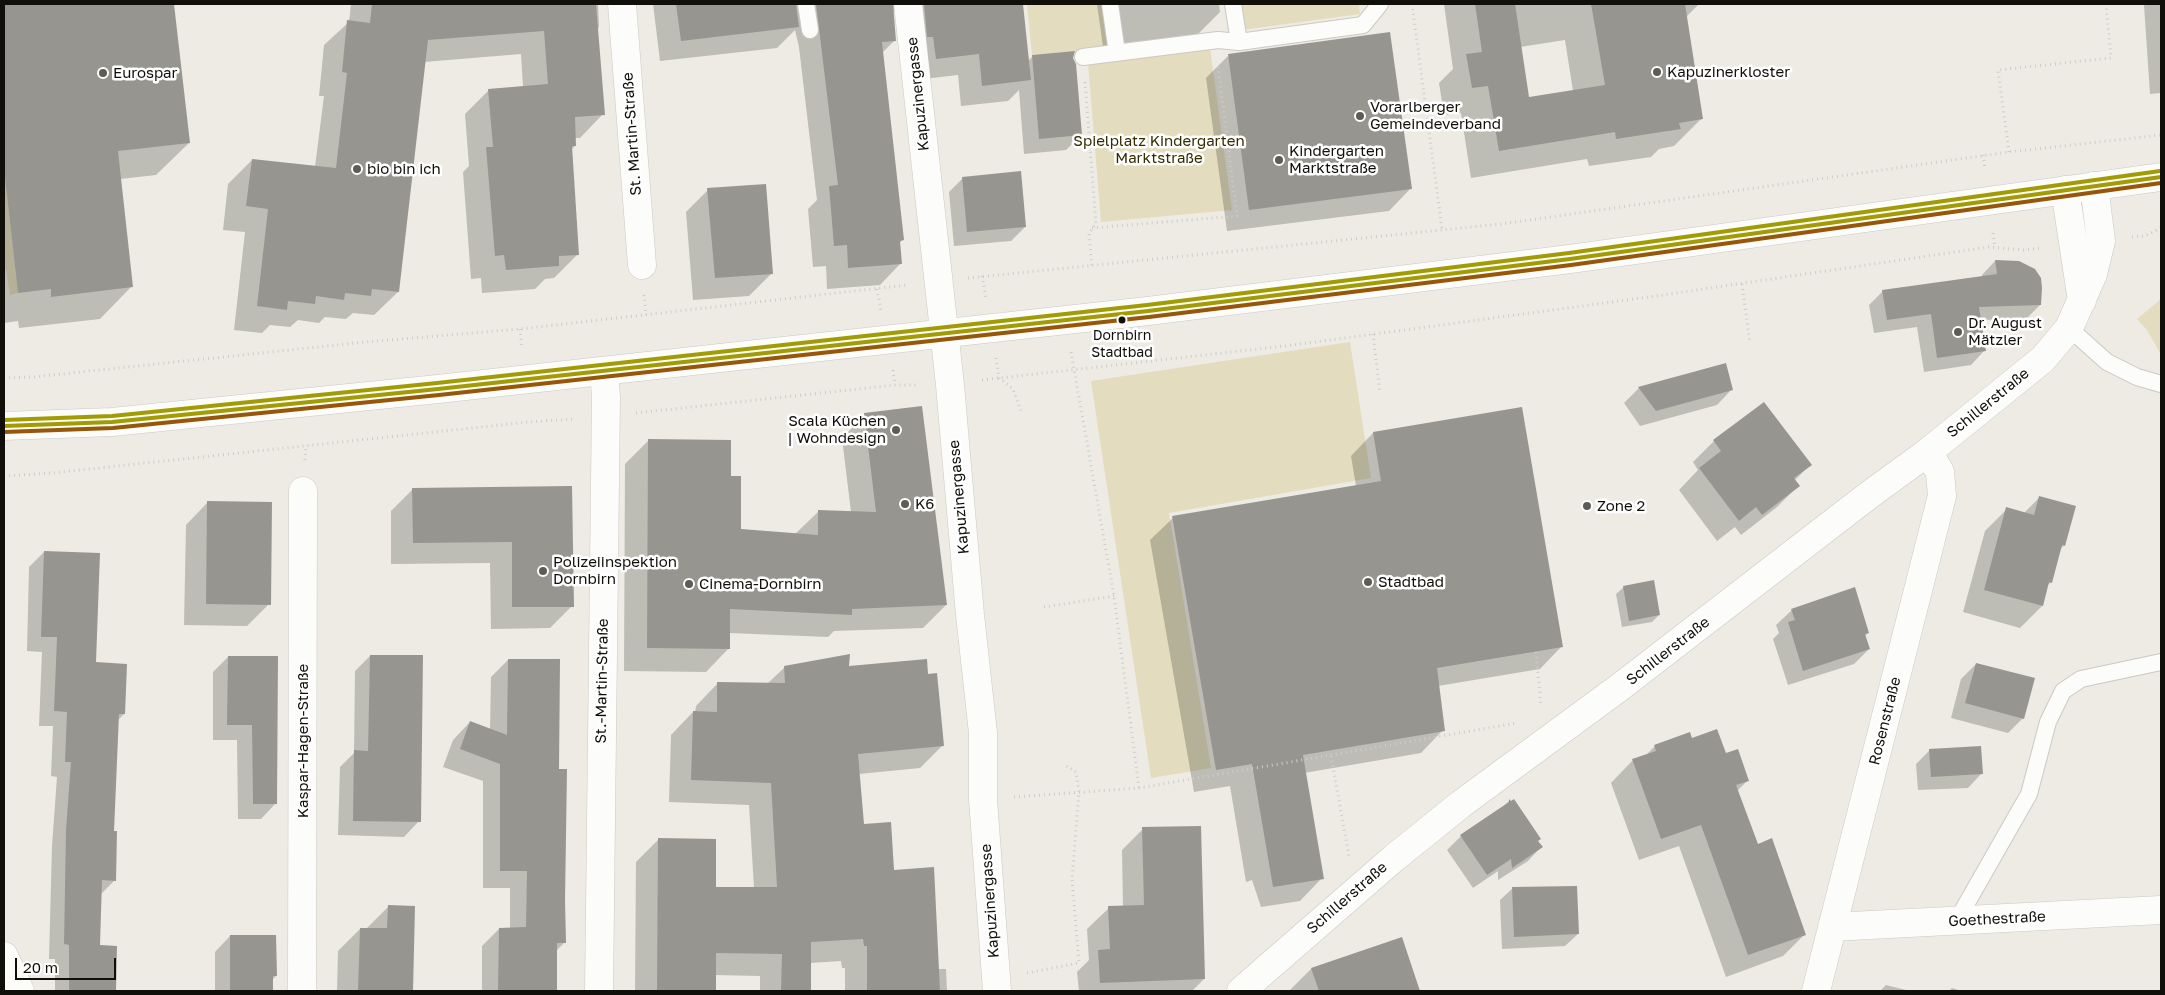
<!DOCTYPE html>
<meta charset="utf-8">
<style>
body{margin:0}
#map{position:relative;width:2165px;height:995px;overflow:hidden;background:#edebe3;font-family:"Golos Text",sans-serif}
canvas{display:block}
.frame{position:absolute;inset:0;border:5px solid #100f0a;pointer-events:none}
.scale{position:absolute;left:15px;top:958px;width:101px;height:22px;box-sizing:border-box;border:2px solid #100f0a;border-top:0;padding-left:6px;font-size:15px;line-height:18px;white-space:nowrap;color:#100f0a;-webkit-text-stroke:4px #fff;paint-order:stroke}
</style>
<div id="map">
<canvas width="2165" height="995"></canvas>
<div class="frame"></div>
<div class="scale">20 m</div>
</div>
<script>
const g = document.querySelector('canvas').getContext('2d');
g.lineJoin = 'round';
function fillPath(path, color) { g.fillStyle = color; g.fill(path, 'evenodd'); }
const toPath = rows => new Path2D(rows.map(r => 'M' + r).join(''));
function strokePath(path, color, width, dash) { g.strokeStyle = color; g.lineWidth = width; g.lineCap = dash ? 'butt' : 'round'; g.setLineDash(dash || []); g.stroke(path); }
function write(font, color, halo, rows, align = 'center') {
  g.font = font + ' "Golos Text",sans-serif'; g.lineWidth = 5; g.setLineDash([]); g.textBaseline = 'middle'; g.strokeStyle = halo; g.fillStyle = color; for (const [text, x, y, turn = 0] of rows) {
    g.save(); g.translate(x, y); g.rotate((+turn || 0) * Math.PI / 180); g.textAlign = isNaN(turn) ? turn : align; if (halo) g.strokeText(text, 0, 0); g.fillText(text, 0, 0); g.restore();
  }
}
fillPath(toPath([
 [1027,4,1110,4,1117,53,1075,57,1075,51,1032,55],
 [1238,4,1359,4,1360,14,1242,30],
 [1210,48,1232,210,1101,222,1088,62],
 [28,162,6,184,18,293,10,295,6,269,4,269,4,165],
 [2161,299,2161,355,2147,330,2137,319],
 [1350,342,1371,478,1169,513,1211,768,1151,778,1091,381]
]), '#e3dcbe');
fillPath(toPath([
 [4,4,173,4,189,143,156,175,120,179,132,286,100,319,19,328,18,321,4,323],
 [351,4,598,4,599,27,597,29,603,114,580,138,575,138,575,146,571,150,578,254,554,278,545,279,535,289,482,293,481,278,471,279,463,172,469,166,465,114,489,90,523,87,521,54,424,62,398,292,374,315,353,313,346,319,325,317,319,323,298,320,290,327,270,325,262,333,234,330,245,232,223,230,228,184,252,160,315,167,324,96,319,96,324,45,349,22],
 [653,4,1022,4,1028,61,1033,56,1072,58,1081,135,1066,150,1024,154,1019,90,1008,101,961,106,958,75,915,80,900,17,892,10,895,40,882,53,902,240,899,244,901,263,880,285,827,289,826,266,813,267,808,209,817,200,799,47,795,30,777,48,660,61],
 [1097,4,1219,4,1220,12,1198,34,1103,47],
 [1444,4,1699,4,1686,17,1702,118,1674,146,1659,149,1651,157,1589,166,1587,159,1471,178,1461,113,1444,115,1439,83,1453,69],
 [1565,40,1573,91,1528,98,1520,47],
 [2134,4,2161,4,2161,93,2150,94,2144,5],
 [1228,56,1411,188,1389,211,1227,231,1206,78],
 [963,178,1025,227,1011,241,954,246,949,192],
 [708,190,772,273,749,296,693,300,686,212],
 [1995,261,2040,305,2026,319,1980,320,1984,351,1971,365,1924,372,1917,327,1874,333,1869,305,1883,291,1982,277,1982,275],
 [1725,364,1732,389,1717,405,1640,426,1624,403,1639,388],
 [1521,408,1562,646,1540,669,1438,686,1443,730,1421,753,1304,773,1322,878,1300,901,1261,907,1252,880,1246,882,1230,786,1194,792,1150,540,1173,518,1356,486,1351,456,1373,433],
 [865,415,946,605,923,628,834,631,828,637,729,633,729,648,706,672,624,671,625,464,649,440,730,477,739,530,795,534,818,512,851,512,842,438],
 [1714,441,1810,465,1794,481,1798,486,1777,507,1741,535,1735,527,1717,541,1679,490,1698,470,1693,462],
 [571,487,572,606,550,628,491,629,490,563,391,564,391,511,413,489],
 [2040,497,2064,545,2060,550,2051,582,2047,586,2042,606,2020,628,1963,612,1985,531,2007,509,2024,513],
 [208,502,269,604,247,626,184,625,186,525],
 [44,552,94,663,124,714,118,720,112,832,115,880,100,895,99,946,116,947,114,991,55,991,55,959,49,959,52,846,57,777,51,776,53,726,39,726,42,652,27,651,29,567],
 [1624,587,1659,615,1652,622,1622,627,1616,594],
 [1792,610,1868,633,1865,636,1869,649,1854,664,1788,685,1773,639,1779,633,1776,625],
 [370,656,419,821,404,837,338,835,340,767,354,753,355,671],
 [228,657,277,658,276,803,261,819,238,819,237,740,213,740,213,672],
 [508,660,558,771,565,942,556,951,556,991,482,991,482,946,499,929,510,929,510,888,483,888,483,781,443,767,453,740,470,722,490,730,491,677],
 [1976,664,2023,718,2008,733,1951,718,1961,679],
 [785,667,848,667,927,675,942,746,920,768,859,774,863,825,892,871,938,969,946,969,947,991,845,991,845,968,842,968,841,961,810,963,809,991,760,991,760,976,714,975,714,991,635,991,636,862,658,840,715,888,754,888,749,805,669,802,671,735,693,712,695,712,696,706,718,683,767,684],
 [1689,734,1691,740,1725,755,1748,780,1737,791,1757,845,1805,934,1783,956,1726,977,1679,846,1639,860,1611,783,1633,760,1645,756,1654,747],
 [1930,750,1981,774,1968,788,1918,790,1916,764],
 [1509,801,1541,847,1528,861,1498,880,1498,871,1473,888,1447,850,1461,836,1501,809],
 [1143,829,1204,979,1192,991,1079,991,1077,972,1089,960,1087,929,1109,908,1123,907,1122,850],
 [1513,888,1578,934,1565,946,1502,949,1500,900],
 [388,907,412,990,420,991,337,991,338,951,360,929,366,929],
 [230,936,276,976,272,980,272,991,215,991,215,952],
 [1311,969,1418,989,1416,991,1289,991],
 [1886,985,1910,991,1880,991],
 [1952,988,1962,991,1949,991]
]), '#0003');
fillPath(toPath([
 [4,4,174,4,190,143,118,151,133,287,51,297,51,289,18,293,4,168],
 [372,4,596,4,605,115,575,117,576,146,572,146,579,255,559,256,559,266,506,270,504,255,495,256,486,147,493,147,488,89,548,84,544,31,428,40,399,292,372,289,371,296,345,293,344,300,316,296,315,304,288,301,287,310,257,306,268,209,246,206,252,159,336,168,347,73,342,72,347,20,370,23],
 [676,4,796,4,799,27,681,41],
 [816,4,893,4,896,41,882,42,904,240,900,241,902,264,848,268,847,245,834,246,829,186,838,185],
 [924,4,1023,4,1031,80,982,86,979,54,936,59,933,37,927,37],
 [1475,4,1515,4,1529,97,1605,85,1591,4,1685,4,1703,119,1679,123,1681,129,1616,139,1615,132,1499,151,1488,86,1472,88,1466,54,1482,52],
 [1390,32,1412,189,1249,210,1228,54],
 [1075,51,1073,58,1076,64,1082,135,1039,139,1032,55],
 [1021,171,1026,227,967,232,962,177],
 [766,184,773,274,715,278,707,188],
 [1995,260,2019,261,2035,269,2041,278,2042,288,2041,305,1979,307,1986,351,1937,358,1931,314,1887,320,1882,290,1997,274],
 [1726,363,1733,390,1656,411,1638,387],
 [1764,402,1812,465,1794,478,1800,486,1762,515,1756,507,1739,521,1699,468,1721,451,1713,440],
 [922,406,947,605,852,609,852,615,730,609,730,649,647,648,648,439,731,440,731,476,741,476,741,529,818,535,818,510,876,512,864,413],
 [1522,407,1563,647,1437,668,1445,731,1303,755,1324,879,1273,887,1252,764,1216,770,1172,516,1381,481,1373,432],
 [572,486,574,607,512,607,512,542,413,543,412,488],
 [2039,496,2076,506,2065,546,2062,545,2052,583,2049,582,2043,606,1984,590,2006,507,2034,515],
 [207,501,272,502,271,605,206,604],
 [44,551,100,553,96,662,127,664,125,714,119,714,114,831,117,831,116,881,102,880,100,945,117,946,116,991,69,991,69,945,64,944,66,830,71,762,65,762,67,712,54,711,57,637,41,637],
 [1654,580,1660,615,1629,621,1623,586],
 [1855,587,1869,633,1865,634,1870,649,1803,671,1788,622,1795,620,1791,609],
 [850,654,849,666,927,659,928,674,937,673,944,746,858,754,864,824,891,822,894,870,934,867,940,991,867,991,867,946,864,946,863,939,811,942,811,991,781,991,782,954,716,953,716,991,657,991,658,838,716,839,716,887,777,887,771,783,691,780,693,711,717,712,717,682,785,683,784,666],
 [370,655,423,655,421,822,353,821,354,750,368,751],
 [228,656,278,656,277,804,253,804,252,725,227,725],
 [508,659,560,659,559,769,567,769,565,900,566,943,557,943,557,991,498,991,499,928,526,927,527,871,500,871,500,764,460,749,470,721,507,735],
 [1976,663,2035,678,2024,719,1965,703],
 [1717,729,1726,753,1738,749,1749,781,1736,785,1758,844,1772,838,1806,935,1748,955,1701,825,1661,839,1632,759,1656,751,1654,745,1690,732,1692,738],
 [1981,746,1983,774,1931,777,1929,749],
 [1509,799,1511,801,1514,799,1541,839,1538,841,1543,847,1512,868,1511,859,1487,875,1460,835,1509,802],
 [1201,826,1205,979,1100,983,1098,950,1110,949,1108,906,1144,905,1142,827],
 [1577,886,1579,934,1514,937,1512,887],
 [388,905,415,906,413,991,358,991,360,928,387,928],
 [230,935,276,935,277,976,273,976,273,991,230,991],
 [1402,937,1420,991,1319,991,1311,968]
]), '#97958f');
const service = toPath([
 [806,4,810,30],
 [1110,4,1117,53],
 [1233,4,1239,42],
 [1083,57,1218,40,1239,42,1363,25,1380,4],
 [2069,328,2107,362,2137,377,2161,384],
 [1956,922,2029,794,2048,722,2063,691,2081,679,2161,662]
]);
const minor = toPath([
 [622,4,642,265],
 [908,4,950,385,970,615,983,733,983,799,997,991],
 [1832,927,2161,910],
 [302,991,303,491],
 [599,991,606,397,604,371],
 [1816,991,1942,496,1940,472,1928,452]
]);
const tertiary = toPath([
 [2065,190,2082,301],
 [4,956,20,991],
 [1241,991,1394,858,1461,804,1620,687,1869,495,1928,452,2043,359,2069,328,2093,274,2101,241,2094,186]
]);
const primary = toPath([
 [4,426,112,422,438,389,1148,311,1570,259,2161,177]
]);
strokePath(service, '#cbc9c3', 18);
strokePath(minor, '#cbc9c3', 29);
strokePath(tertiary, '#cbc9c3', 29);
strokePath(primary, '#cbc9c3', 29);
strokePath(toPath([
 [1412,4,1442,229],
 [1085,82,1096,224,1089,233,1092,266],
 [2009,152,1998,70,2111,58,2106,4],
 [1983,155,1985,169],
 [1092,228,1237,216,1218,66],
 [1993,233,1995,247],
 [2132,237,2145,236,2161,228],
 [982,276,986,298],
 [968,278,1501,224,2009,152,2161,135],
 [1742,284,1750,343],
 [877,289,881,310],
 [644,295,646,315],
 [520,329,522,348],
 [1373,334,1380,393],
 [1071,352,1114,596,1139,788],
 [996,358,999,378,1013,389,1021,411],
 [893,370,895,385],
 [4,378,33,377,365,342,520,329,907,285],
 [982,380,1293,345,1656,296,1989,247,2024,250,2041,248],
 [636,413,895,385,918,385],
 [305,460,306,446],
 [4,476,52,473,528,422,575,419],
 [1044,607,1114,596],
 [1536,652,1541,706],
 [1331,756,1349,856],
 [1014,797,1139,788,1517,723],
 [1027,973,1079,963,1072,880,1079,792,1076,772,1063,764]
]), '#cdccca', 3, [1, 4]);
strokePath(service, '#fcfcfb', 16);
strokePath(minor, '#fcfcfb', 28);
strokePath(tertiary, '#fcfcfb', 28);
strokePath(primary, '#fcfcfb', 28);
strokePath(toPath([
 [4,426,112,422,438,389,1148,311,1570,259,2161,177]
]), '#a29c04', 4);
strokePath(toPath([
 [4,432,113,428,439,395,1149,317,1571,265,2161,183]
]), '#965709', 4);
strokePath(toPath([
 [4,420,112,416,437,383,1147,305,1569,253,2160,171]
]), '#a29c04', 4);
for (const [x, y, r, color] of [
 [1657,72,5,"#5d5c56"],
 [103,73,5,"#5d5c56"],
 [1360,116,5,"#5d5c56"],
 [1279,160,5,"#5d5c56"],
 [357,169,5,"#5d5c56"],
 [1122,320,4.5,"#100f0a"],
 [1958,332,5,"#5d5c56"],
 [896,430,5,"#5d5c56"],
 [905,504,5,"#5d5c56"],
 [1587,506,5,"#5d5c56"],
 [543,571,5,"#5d5c56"],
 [1368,582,5,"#5d5c56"],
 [689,584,5,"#5d5c56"]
]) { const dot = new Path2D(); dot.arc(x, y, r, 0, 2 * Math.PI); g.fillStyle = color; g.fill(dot); strokePath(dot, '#fff', 2); }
write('14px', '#100f0a', '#fff', [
 ["Dornbirn",1122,336],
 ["Stadtbad",1122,353]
]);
write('15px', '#100f0a', '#fff', [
 ["Kapuzinerkloster",1667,72],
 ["Eurospar",113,73],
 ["Vorarlberger",1370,107],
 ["Gemeindeverband",1370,124],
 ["Kindergarten",1289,151],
 ["Marktstraße",1289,168],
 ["bio bin ich",367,169],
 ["Dr. August",1968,323],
 ["Mätzler",1968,340],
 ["Scala Küchen",886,421,"right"],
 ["| Wohndesign",886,438,"right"],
 ["K6",915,504],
 ["Zone 2",1597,506],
 ["Polizeiinspektion",553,562],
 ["Dornbirn",553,579],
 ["Stadtbad",1378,582],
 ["Cinema-Dornbirn",699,584]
], 'left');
write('15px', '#100f0a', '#fff', [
 ["Kapuzinergasse",918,94,-96],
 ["St. Martin-Straße",632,134,-94],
 ["Schillerstraße",1988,403,-39],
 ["Kapuzinergasse",959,497,-95],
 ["Schillerstraße",1668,651,-38],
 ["St.-Martin-Straße",602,681,-89],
 ["Rosenstraße",1885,721,-76],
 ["Kaspar-Hagen-Straße",303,741,-90],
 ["Schillerstraße",1347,898,-41],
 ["Kapuzinergasse",990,901,-94],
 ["Goethestraße",1997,919,-3]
]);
write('15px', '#352c00', '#fff', [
 ["Spielplatz Kindergarten",1159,141],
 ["Marktstraße",1159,158]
]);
</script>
